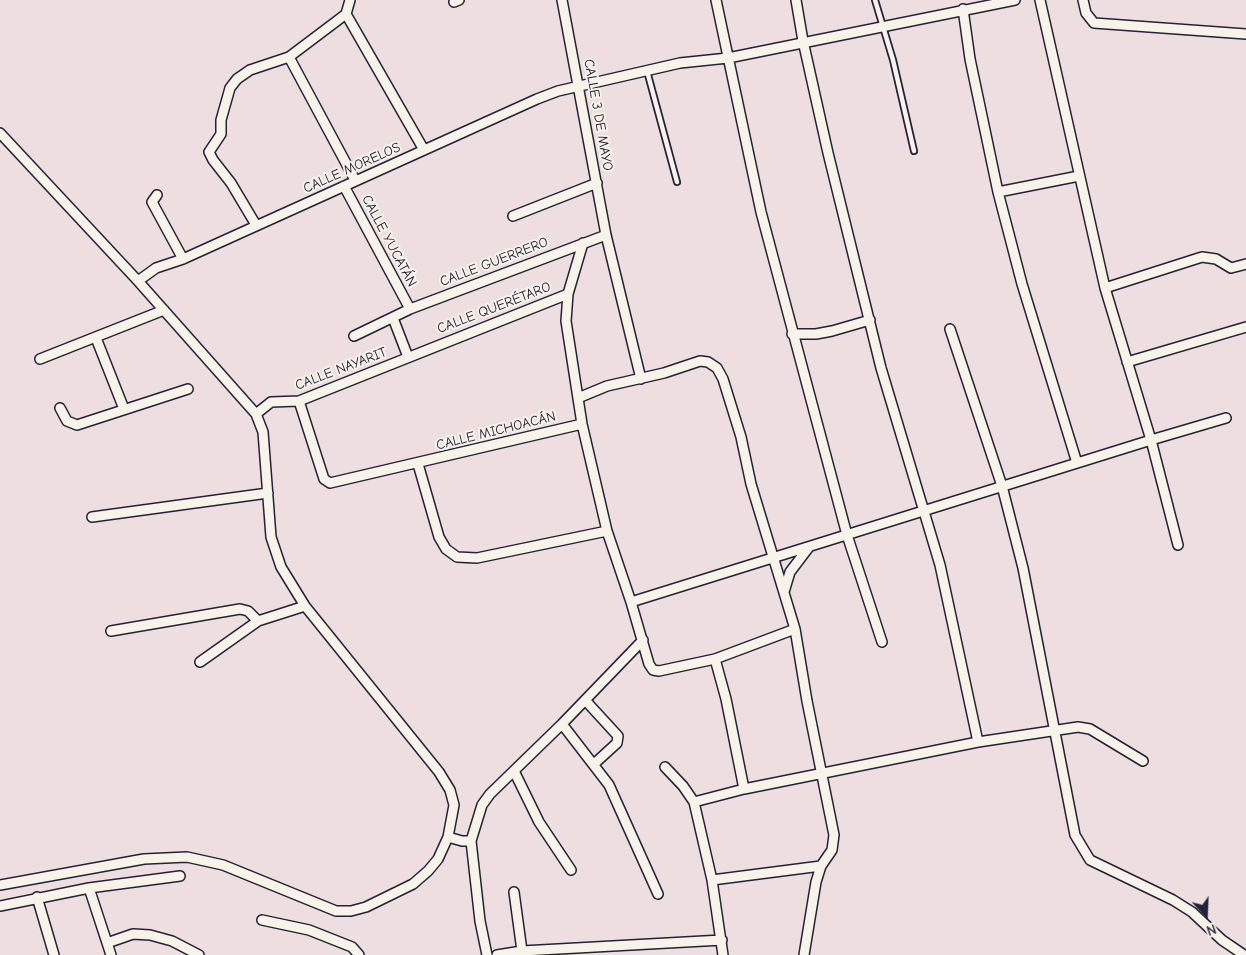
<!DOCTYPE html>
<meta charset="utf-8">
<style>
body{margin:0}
#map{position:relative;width:1246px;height:955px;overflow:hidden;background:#efdee0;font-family:"Comic Neue",sans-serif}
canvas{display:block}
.north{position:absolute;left:1181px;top:890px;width:50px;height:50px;-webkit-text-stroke:4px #f7f3e8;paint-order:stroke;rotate:160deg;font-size:14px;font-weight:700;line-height:20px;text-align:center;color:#22223b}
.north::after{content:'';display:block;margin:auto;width:18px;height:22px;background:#22223b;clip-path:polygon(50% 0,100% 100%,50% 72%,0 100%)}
</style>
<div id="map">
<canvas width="1246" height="955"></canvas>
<div class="north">N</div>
</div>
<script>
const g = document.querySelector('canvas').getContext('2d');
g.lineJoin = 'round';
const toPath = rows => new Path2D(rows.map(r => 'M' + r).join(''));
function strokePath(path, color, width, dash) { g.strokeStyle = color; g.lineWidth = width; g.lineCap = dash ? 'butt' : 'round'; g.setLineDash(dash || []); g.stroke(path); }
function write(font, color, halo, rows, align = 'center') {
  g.font = font + ' "Comic Neue",sans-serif'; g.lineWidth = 4; g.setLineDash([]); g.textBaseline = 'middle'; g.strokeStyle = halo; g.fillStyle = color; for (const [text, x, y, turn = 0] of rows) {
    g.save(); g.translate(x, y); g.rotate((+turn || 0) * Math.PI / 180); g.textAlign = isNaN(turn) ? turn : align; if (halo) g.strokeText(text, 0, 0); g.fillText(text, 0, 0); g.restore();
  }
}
const service = toPath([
 [875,0,893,60,914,151],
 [647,71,677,182]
]);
const minor = toPath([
 [562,0,606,235,641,379],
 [716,0,761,212,847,535,882,642],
 [796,0,803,41,828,153,881,368,940,565,978,742],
 [1040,0,1105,288,1151,440,1178,545],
 [1083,0,1086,13,1094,23,1246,34],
 [454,2,459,0],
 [963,9,970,59,998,192,1022,284,1077,463],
 [346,14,424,150],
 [289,57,355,180],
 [0,133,138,281,256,414,263,432,271,537,281,567,305,606,439,772,450,790,454,805,448,837,438,859,428,871,413,884,366,907,351,911,336,911,223,865,187,857,144,859,0,885],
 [344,186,410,309],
 [998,192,1079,176],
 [157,195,152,202,183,259],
 [513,216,597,183],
 [256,225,231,183,213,160,209,152,221,134,221,120,230,88,237,79,250,70,289,57,346,14,350,0],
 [583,243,568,294,566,321,582,424,607,531,631,602,649,664,653,670,659,671,715,659,795,629],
 [138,281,156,268,183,259,537,99,558,91,680,63,728,58,1015,0],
 [1105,288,1202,257,1216,259,1231,268,1246,264],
 [393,318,408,357],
 [950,329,1002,486,1023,568,1075,835,1090,860,1173,900,1192,912,1222,940,1244,955],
 [792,334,816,334,832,331,870,320],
 [354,336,410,309,606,235],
 [96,338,124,409],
 [40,359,164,310],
 [1127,362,1246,327],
 [578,398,607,386,664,373,700,361,708,362,717,368,723,379,741,437,751,484,795,629,807,701,834,835,832,850,821,866,816,882,804,955],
 [299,401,324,479,330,483,582,424],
 [60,408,67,421,77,425,188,389],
 [256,414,271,402,299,401,568,294],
 [418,464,439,537,446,549,457,557,477,558,607,531],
 [92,517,268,493],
 [784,592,790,572,809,547],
 [631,602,1151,440,1226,418],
 [111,631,240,609,248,611,258,621],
 [715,659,726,699,744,789],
 [200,662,258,621,305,606],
 [585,700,618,736,617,743,594,764],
 [562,724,609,785,658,894],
 [665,767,683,786,694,802],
 [514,771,539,822,571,870],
 [448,837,462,841,471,841],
 [712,880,821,866],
 [89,888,111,955],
 [514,892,522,951],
 [37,897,54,955],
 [0,906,89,888,180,876],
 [262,920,309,930,352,947,359,955],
 [107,943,133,934,150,935,172,941,199,955],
 [487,955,480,921,471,841,482,805,490,794,562,724,643,640],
 [497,955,522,951,722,940],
 [723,955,712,880,694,802,744,789,978,742,1078,727,1090,729,1143,761]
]);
strokePath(service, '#22223b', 8);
strokePath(minor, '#22223b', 12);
strokePath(service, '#f7f3e8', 4.5);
strokePath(minor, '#f7f3e8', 9);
write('14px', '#22223b', '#f7f3e8', [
 ["CALLE 3 DE MAYO",598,115,80],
 ["CALLE MORELOS",352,168,-24],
 ["CALLE YUCATÁN",389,241,62],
 ["CALLE GUERRERO",494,262,-21],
 ["CALLE QUERÉTARO",494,308,-21],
 ["CALLE NAYARIT",341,369,-21],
 ["CALLE MICHOACÁN",496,431,-14]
]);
</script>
